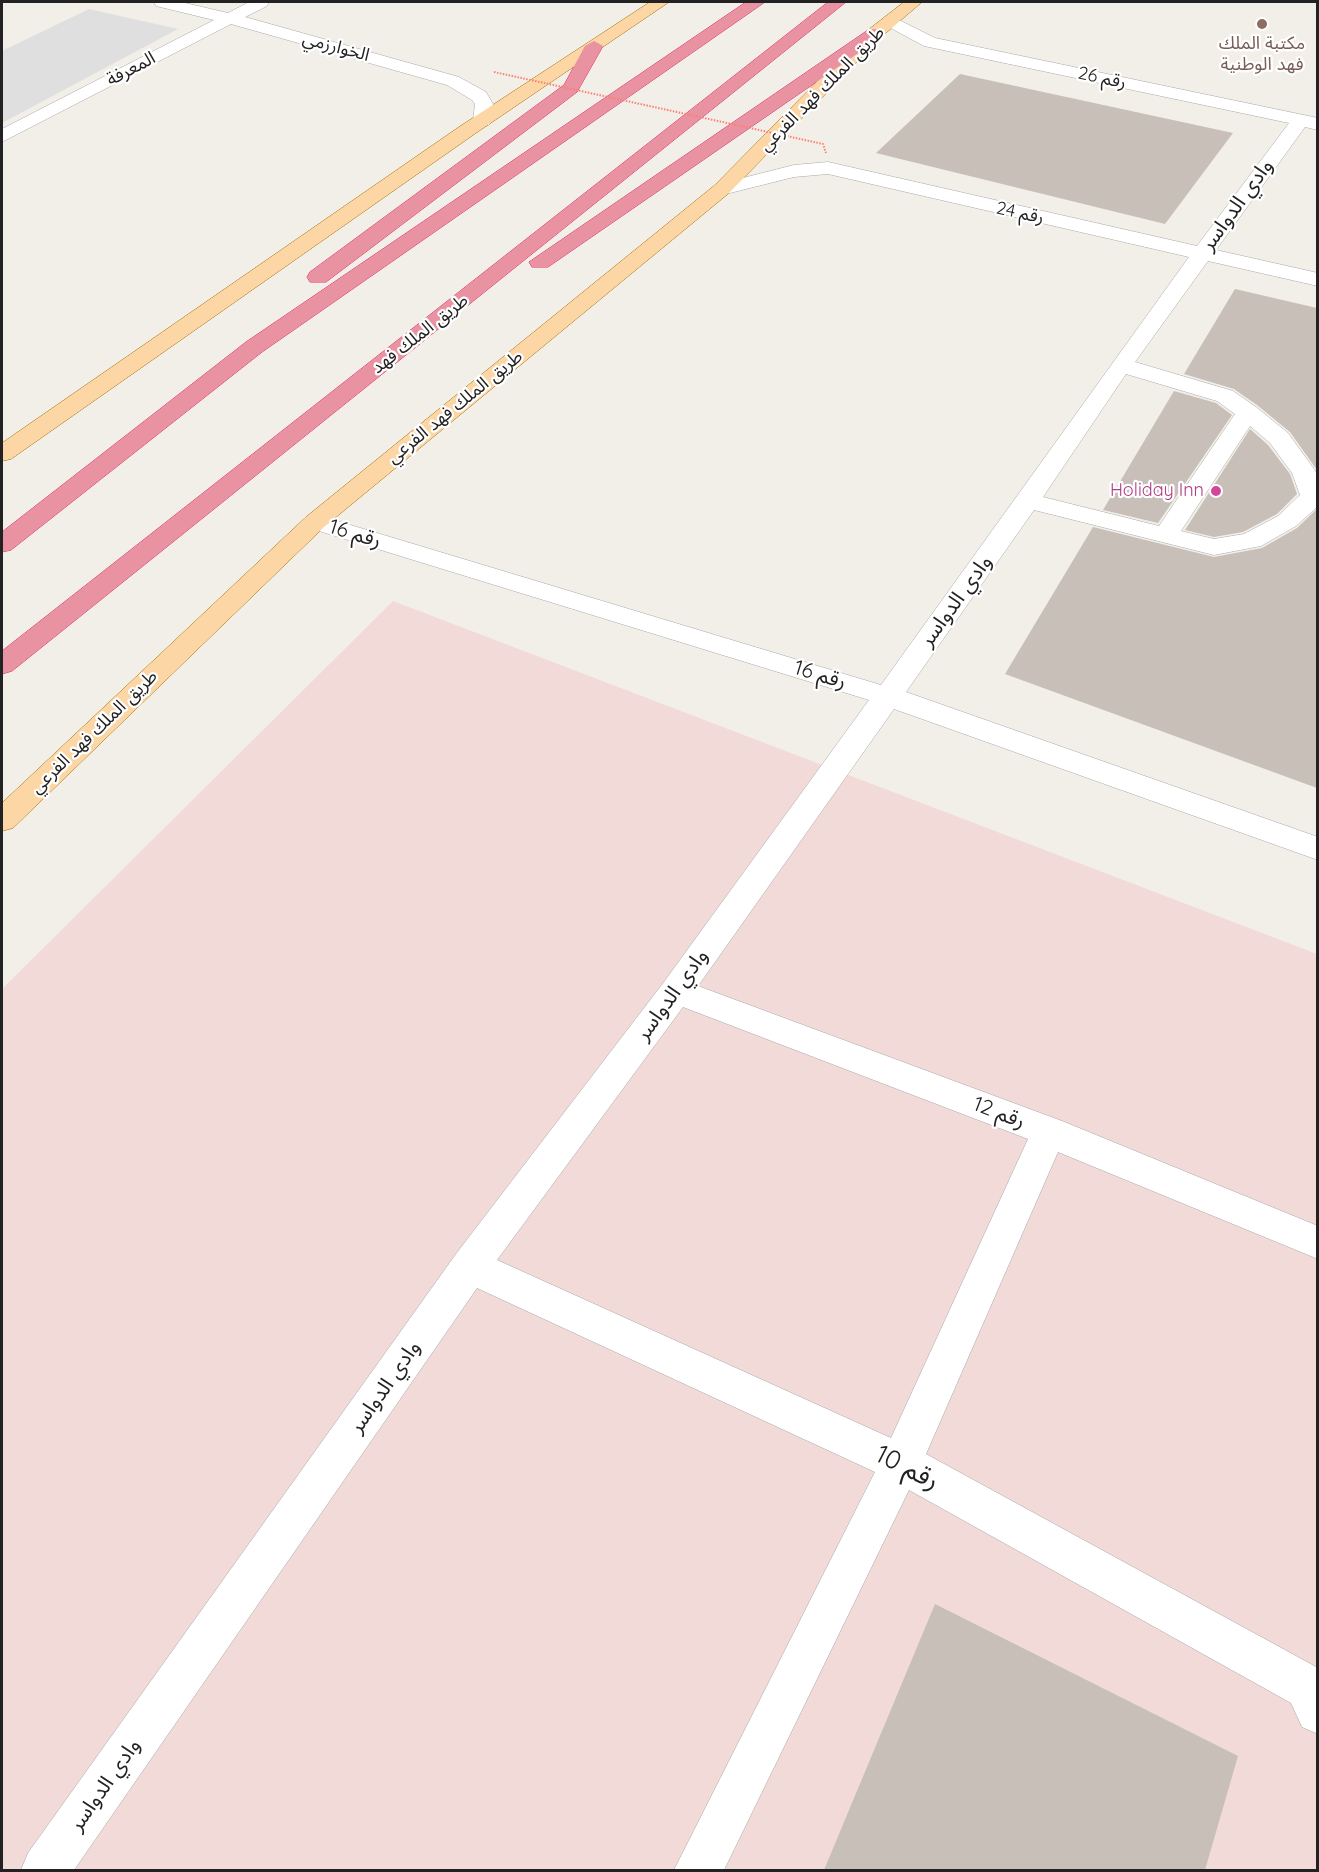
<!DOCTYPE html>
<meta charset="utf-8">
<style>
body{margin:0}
#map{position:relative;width:1319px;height:1872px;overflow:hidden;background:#f2efe9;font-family:Quicksand,sans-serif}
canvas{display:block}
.frame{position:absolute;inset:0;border:3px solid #222;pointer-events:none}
</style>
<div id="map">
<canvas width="1319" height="1872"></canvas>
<div class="frame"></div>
</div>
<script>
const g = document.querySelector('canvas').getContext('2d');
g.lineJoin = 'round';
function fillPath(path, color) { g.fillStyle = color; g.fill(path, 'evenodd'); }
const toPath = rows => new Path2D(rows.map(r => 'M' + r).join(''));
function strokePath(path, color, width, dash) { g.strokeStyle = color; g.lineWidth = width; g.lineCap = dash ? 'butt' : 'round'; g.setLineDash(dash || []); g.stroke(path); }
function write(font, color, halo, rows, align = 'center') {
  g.font = font + ' Quicksand,"Noto Sans Arabic",sans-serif'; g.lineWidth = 4.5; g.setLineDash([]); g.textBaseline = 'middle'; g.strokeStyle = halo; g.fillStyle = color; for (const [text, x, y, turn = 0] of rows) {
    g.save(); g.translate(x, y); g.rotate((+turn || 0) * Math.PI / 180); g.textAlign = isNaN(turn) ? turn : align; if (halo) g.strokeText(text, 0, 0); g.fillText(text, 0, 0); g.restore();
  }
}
fillPath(toPath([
 [89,9,178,29,2,123,2,51]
]), '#e0dfdf');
fillPath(toPath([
 [393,601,1317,954,1317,1870,2,1870,2,989]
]), '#f2dad9');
fillPath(toPath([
 [960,74,1233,133,1165,224,876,153],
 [1235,289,1317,308,1317,470,1290,432,1257,405,1234,389,1184,374],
 [1174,391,1216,403,1232,415,1158,523,1103,510],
 [1250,429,1268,445,1290,474,1297,494,1277,514,1243,532,1214,537,1185,530],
 [1317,509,1317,788,1005,674,1093,527,1214,557,1262,548,1297,528],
 [935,1604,1238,1756,1205,1870,824,1870]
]), '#c7bfb8');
const minor = toPath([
 [154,2,181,2,228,13,249,2,269,2,267,6,245,17,459,77,486,92,493,104,491,121,489,125,475,125,473,121,475,104,472,100,447,85,231,24,2,142,2,129,214,20,156,6,154,2],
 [891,16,935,38,1318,118,1318,130,1305,127,1216,250,1318,273,1318,286,1208,261,1135,362,1233,391,1256,407,1288,433,1316,472,1318,506,1296,526,1261,546,1214,555,1034,510,906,692,1318,837,1318,860,894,709,698,986,1062,1121,1318,1226,1318,1259,1058,1152,926,1454,1318,1668,1318,1734,1302,1727,1291,1703,909,1490,724,1870,674,1870,875,1472,477,1288,74,1870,21,1870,28,1853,456,1254,664,982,869,700,306,527,302,522,306,517,315,514,324,517,881,685,1189,257,828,174,794,177,722,195,715,193,712,189,715,185,794,165,828,162,1197,246,1289,123,924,46,885,25,882,21,885,17,891,16],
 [1126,374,1217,401,1235,414,1159,526,1043,497,1126,374],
 [1250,426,1270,443,1292,473,1300,495,1278,516,1244,534,1214,539,1181,531,1250,426],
 [683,1007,1028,1139,891,1438,497,1260,683,1007]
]);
const major = toPath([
 [650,2,669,2,473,135,11,459,2,461,2,443,459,127,650,2],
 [904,2,922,2,880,38,729,193,324,527,13,828,2,831,2,803,306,517,715,185,868,30,904,2]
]);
const highway = toPath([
 [746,2,765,2,262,352,11,550,2,552,2,532,246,342,746,2],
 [828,2,846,2,12,671,2,674,2,651,828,2],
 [874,29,880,30,883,34,880,38,548,267,532,267,529,262,868,30,874,29],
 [594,41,603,46,577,92,326,282,310,282,307,277,310,272,564,85,585,46,594,41]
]);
strokePath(minor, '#a9a9a9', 1);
strokePath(major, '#a06b00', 1);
strokePath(highway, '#dc2a67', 1);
fillPath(minor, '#fff');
fillPath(major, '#fcd6a4');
fillPath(highway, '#e892a2');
strokePath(toPath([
 [494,72,823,144,826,153]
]), '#fa8072', 2, [1.5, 1.5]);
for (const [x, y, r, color] of [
 [1262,24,6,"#8d6e63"],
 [1216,491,6,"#d1479c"]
]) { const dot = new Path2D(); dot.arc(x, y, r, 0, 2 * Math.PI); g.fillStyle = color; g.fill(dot); strokePath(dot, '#fff', 2); }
write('18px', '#785e54', '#fff', [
 ["مكتبة الملك",1262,44],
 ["فهد الوطنية",1262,65]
]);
write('18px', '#222', '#fff', [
 ["الخوارزمي",336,47,15],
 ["المعرفة",131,69,-28],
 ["رقم 26",1102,78,12],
 ["طريق الملك فهد الفرعي",822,89,-45],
 ["رقم 24",1020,213,12],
 ["طريق الملك فهد",420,334,-38],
 ["طريق الملك فهد الفرعي",455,407,-39],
 ["طريق الملك فهد الفرعي",94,732,-44]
]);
write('18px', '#b23c85', '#fff', [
 ["Holiday Inn",1204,491]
], 'right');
write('21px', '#222', '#fff', [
 ["وادي الدواسر",1237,205,-54],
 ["رقم 16",355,534,17],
 ["وادي الدواسر",956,601,-54],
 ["رقم 16",820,675,17],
 ["وادي الدواسر",672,995,-54],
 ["رقم 12",999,1113,21],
 ["وادي الدواسر",385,1387,-55],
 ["وادي الدواسر",105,1785,-55]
]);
write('26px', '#222', '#fff', [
 ["رقم 10",907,1468,27]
]);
</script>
